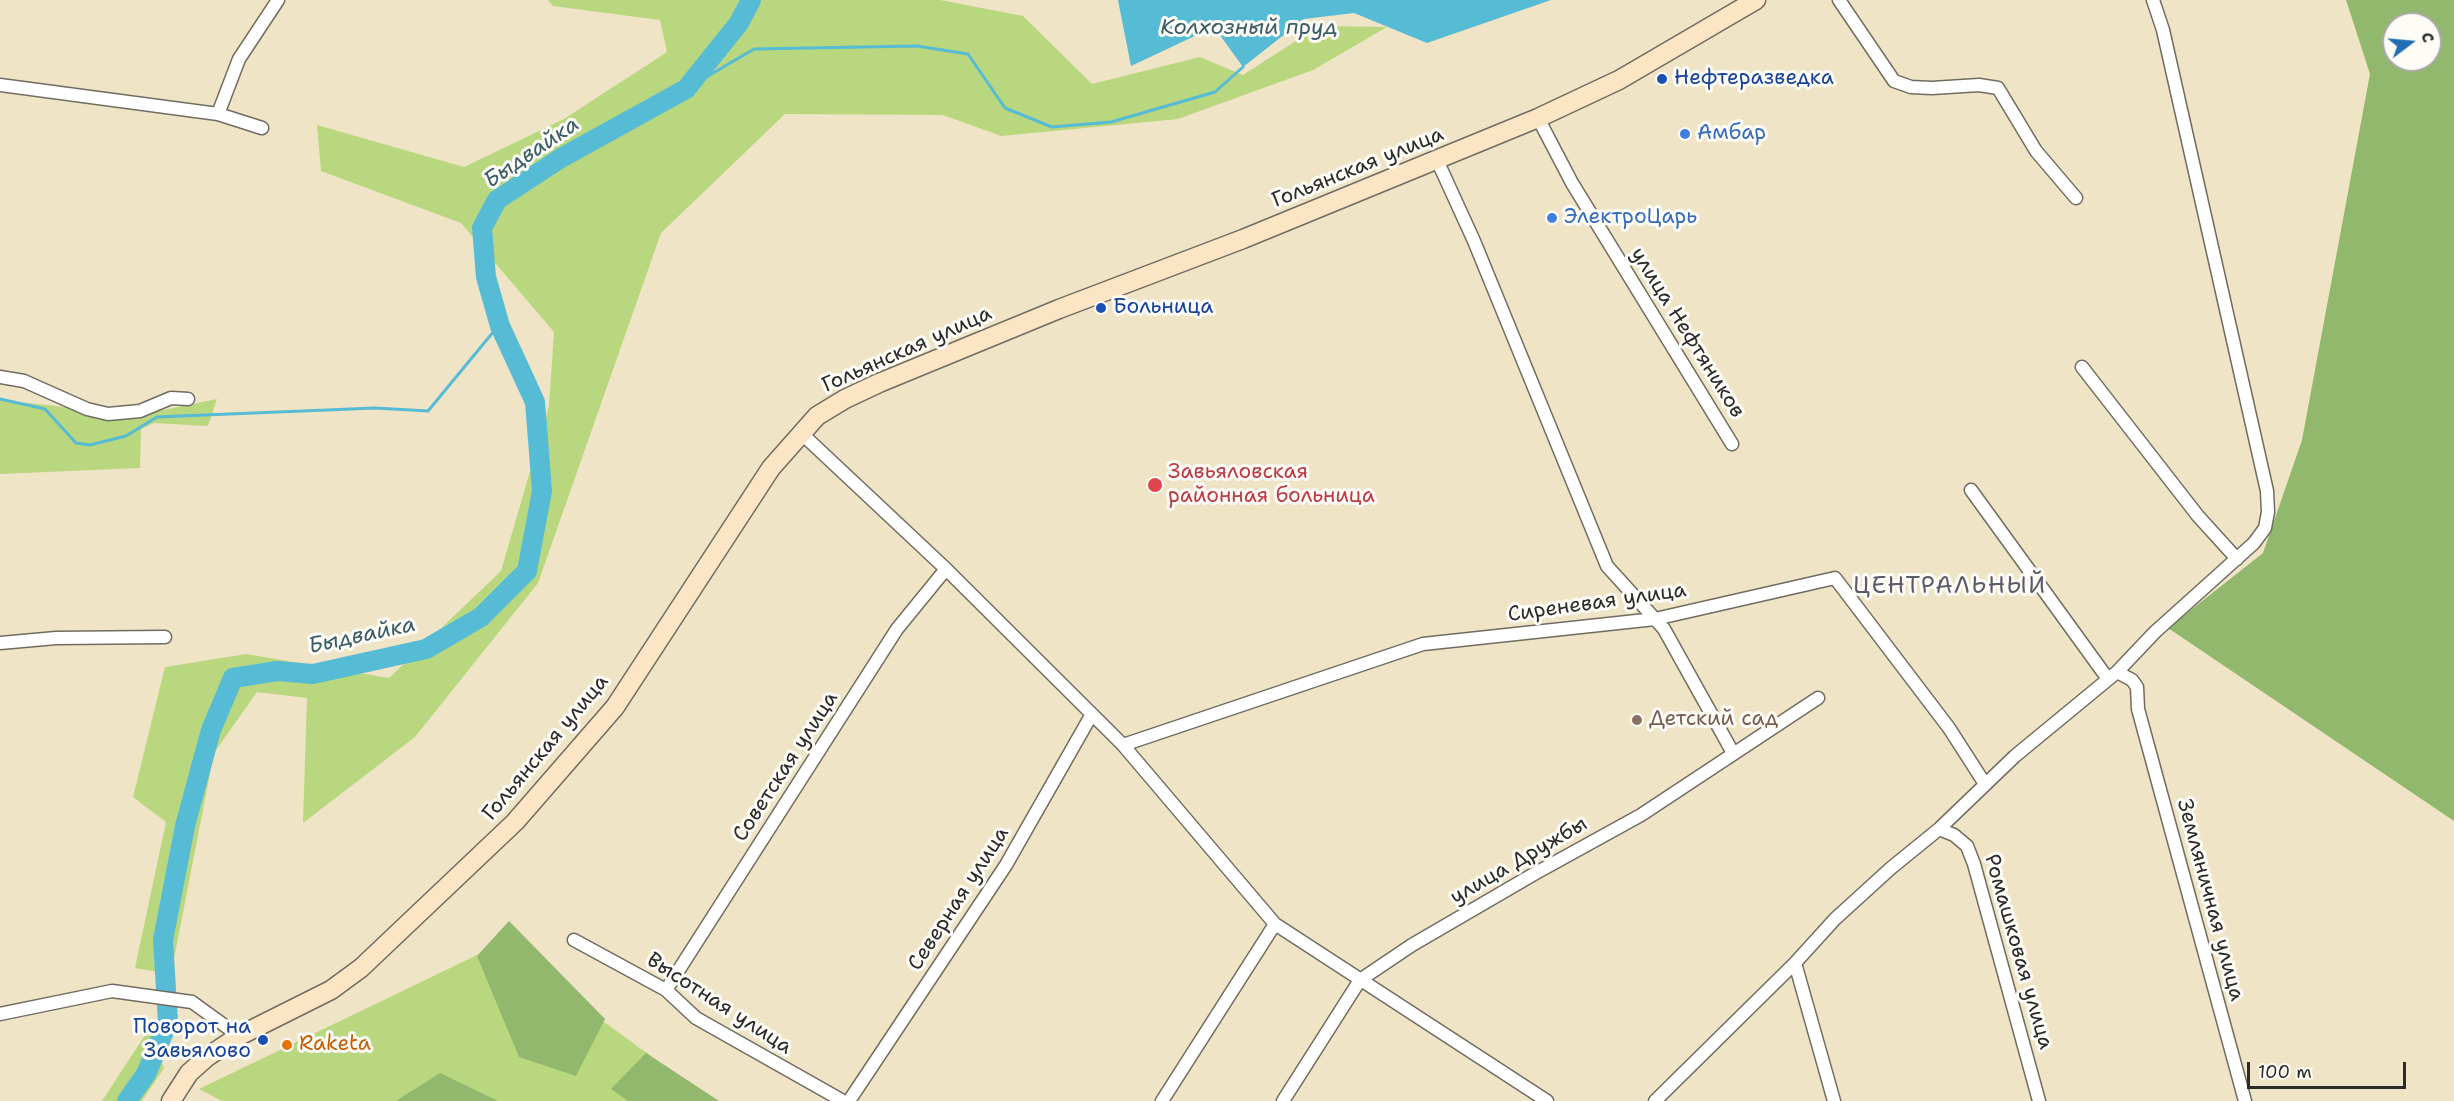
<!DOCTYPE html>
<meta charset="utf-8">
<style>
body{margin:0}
#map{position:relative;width:2454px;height:1101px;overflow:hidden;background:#efe4c6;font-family:"Shantell Sans",sans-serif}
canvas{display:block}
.north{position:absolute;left:2382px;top:12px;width:60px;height:60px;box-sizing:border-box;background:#fdfcf7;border:2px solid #a9a8a5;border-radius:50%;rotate:74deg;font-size:16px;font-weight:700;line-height:24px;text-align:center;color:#2b2b2b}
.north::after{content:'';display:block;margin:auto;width:21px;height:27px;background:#1f6fb2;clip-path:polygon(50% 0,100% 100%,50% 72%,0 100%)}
.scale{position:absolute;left:2247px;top:1062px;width:159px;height:27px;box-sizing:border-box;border:3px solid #2b2b2b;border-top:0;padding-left:8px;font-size:18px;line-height:21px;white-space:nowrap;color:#2b2b2b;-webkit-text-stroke:4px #fdfcf7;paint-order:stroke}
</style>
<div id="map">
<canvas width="2454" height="1101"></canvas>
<div class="north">С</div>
<div class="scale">100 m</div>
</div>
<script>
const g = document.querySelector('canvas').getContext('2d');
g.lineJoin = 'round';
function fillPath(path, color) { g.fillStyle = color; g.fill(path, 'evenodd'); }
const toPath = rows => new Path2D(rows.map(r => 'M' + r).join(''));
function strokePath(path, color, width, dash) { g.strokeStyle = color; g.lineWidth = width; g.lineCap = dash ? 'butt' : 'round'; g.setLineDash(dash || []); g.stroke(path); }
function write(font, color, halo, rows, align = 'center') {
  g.font = font + ' "Shantell Sans",sans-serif'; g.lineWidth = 6; g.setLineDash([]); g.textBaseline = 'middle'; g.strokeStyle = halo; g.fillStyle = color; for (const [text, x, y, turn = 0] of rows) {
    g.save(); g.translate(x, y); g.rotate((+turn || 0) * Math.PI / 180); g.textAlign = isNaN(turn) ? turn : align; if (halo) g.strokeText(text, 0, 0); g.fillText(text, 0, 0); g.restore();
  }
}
fillPath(toPath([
 [548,0,940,0,1023,16,1092,84,1200,57,1243,75,1319,26,1387,27,1313,70,1178,119,1001,136,943,115,785,114,661,233,538,583,415,737,303,823,307,698,257,692,214,753,171,974,135,968,166,822,133,797,165,667,246,654,389,678,501,571,549,406,554,332,461,223,321,171,317,125,464,167,564,119,667,52,660,20,553,6],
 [217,399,208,426,154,423,141,429,140,468,0,474,0,400,139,415],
 [498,945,713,1101,222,1101,199,1089],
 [149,1029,164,1068,142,1101,102,1101]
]), '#b9d77e');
fillPath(toPath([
 [2346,0,2454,0,2454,821,2168,628,2263,553,2302,440,2370,74],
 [2394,24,2430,24,2430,60,2394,60],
 [509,921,605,1019,576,1076,519,1057,477,956],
 [646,1053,719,1101,628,1101,611,1089],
 [440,1073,498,1101,396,1101]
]), '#92b86d');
fillPath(toPath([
 [1118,0,1551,0,1427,43,1354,13,1304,19,1243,67,1214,27,1131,66]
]), '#56bbd5');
strokePath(toPath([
 [686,89,754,49,917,46,968,54,1005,108,1052,127,1111,122,1215,92,1243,67],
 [0,399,45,409,76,443,90,445,126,436,157,417,375,408,428,411,499,325]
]), '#56bbd5', 3);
strokePath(toPath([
 [127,1101,146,1074,168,1022,163,940,185,826,211,730,233,678,277,671,313,674,426,649,481,617,527,571,542,491,535,402,500,326,486,277,482,228,497,200,561,158,686,89,739,23,751,0]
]), '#56bbd5', 20);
const street = toPath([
 [1839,0,1894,81,1911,87,1932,88,1979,85,1998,88,2036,151,2076,198],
 [0,85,218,114,262,128],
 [218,114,239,59,278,0],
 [1538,118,1572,183,1732,444],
 [1437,160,1474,241,1607,566,1664,629,1733,753],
 [2082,367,2198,516,2237,559],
 [0,377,24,381,87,409,108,414,140,411,171,398,188,399],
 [800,432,946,569,1123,745,1275,924,1547,1101],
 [1971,490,2108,679],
 [0,643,56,638,165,637],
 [2117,672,2155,632,2254,543,2265,528,2268,512,2267,491,2163,30,2153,0],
 [1123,745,1423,644,1655,619,1835,578,1949,728,1985,784],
 [1939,829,1954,835,1967,846,1974,864,2039,1101],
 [574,940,666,990,696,1018,843,1101],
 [1795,963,1834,1101],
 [666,990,897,629,946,569],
 [0,1014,112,991,192,1002,239,1036],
 [849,1101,1006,865,1092,714],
 [1162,1101,1275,924],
 [1283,1101,1360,980,1412,945,1534,874,1641,815,1818,698],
 [1655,1101,1795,963,1835,919,1891,868,1939,829,2015,756,2117,672,2132,680,2137,687,2138,709,2245,1101]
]);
const secondary = toPath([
 [171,1101,189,1073,207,1057,239,1036,331,990,361,968,515,822,615,707,771,468,817,416,845,399,879,383,1059,309,1243,239,1538,118,1619,80,1756,0]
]);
strokePath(street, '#706c61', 15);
strokePath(secondary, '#706c61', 21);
strokePath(street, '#fff', 12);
strokePath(secondary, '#fce5c4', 18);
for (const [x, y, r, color] of [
 [1662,79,6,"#1a4fb4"],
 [1685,134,6,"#3f7fe0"],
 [1552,218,6,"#3f7fe0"],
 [1101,308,6,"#1a4fb4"],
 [1155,485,8,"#e0444e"],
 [1637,720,6,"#8d6e63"],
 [263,1040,6,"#1a4fb4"],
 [287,1045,6,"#e8710a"]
]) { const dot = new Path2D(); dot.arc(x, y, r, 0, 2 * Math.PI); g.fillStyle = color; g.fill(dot); strokePath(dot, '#fdfcf7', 2); }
write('21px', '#164399', '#fdfcf7', [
 ["Нефтеразведка",1674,79],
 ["Больница",1113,308],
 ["Поворот на",251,1028,"right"],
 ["Завьялово",251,1052,"right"]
], 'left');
write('21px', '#366cbe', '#fdfcf7', [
 ["Амбар",1697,134],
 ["ЭлектроЦарь",1564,218]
], 'left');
write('21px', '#2b2b2b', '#fdfcf7', [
 ["Гольянская улица",1358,168,-22],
 ["улица Нефтяников",1687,333,58],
 ["Гольянская улица",907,350,-24],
 ["Сиреневая улица",1597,603,-8],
 ["Гольянская улица",546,748,-50],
 ["Советская улица",786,767,-57],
 ["улица Дружбы",1519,861,-30],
 ["Северная улица",959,899,-57],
 ["Земляничная улица",2210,900,75],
 ["Ромашковая улица",2018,952,74],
 ["Высотная улица",719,1004,33]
]);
write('21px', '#be3a42', '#fdfcf7', [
 ["Завьяловская",1168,473],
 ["районная больница",1168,497]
], 'left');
write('21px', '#785e54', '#fdfcf7', [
 ["Детский сад",1649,720]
], 'left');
write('21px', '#c56008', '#fdfcf7', [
 ["Raketa",299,1045]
], 'left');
write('italic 22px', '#3a5d66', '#fdfcf7', [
 ["Колхозный пруд",1249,28],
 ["Быдвайка",532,153,-34],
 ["Быдвайка",362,636,-12]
]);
g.letterSpacing = '1.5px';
write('24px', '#5d5b6a', '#fdfcf7', [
 ["ЦЕНТРАЛЬНЫЙ",1950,587]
]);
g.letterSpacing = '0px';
</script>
